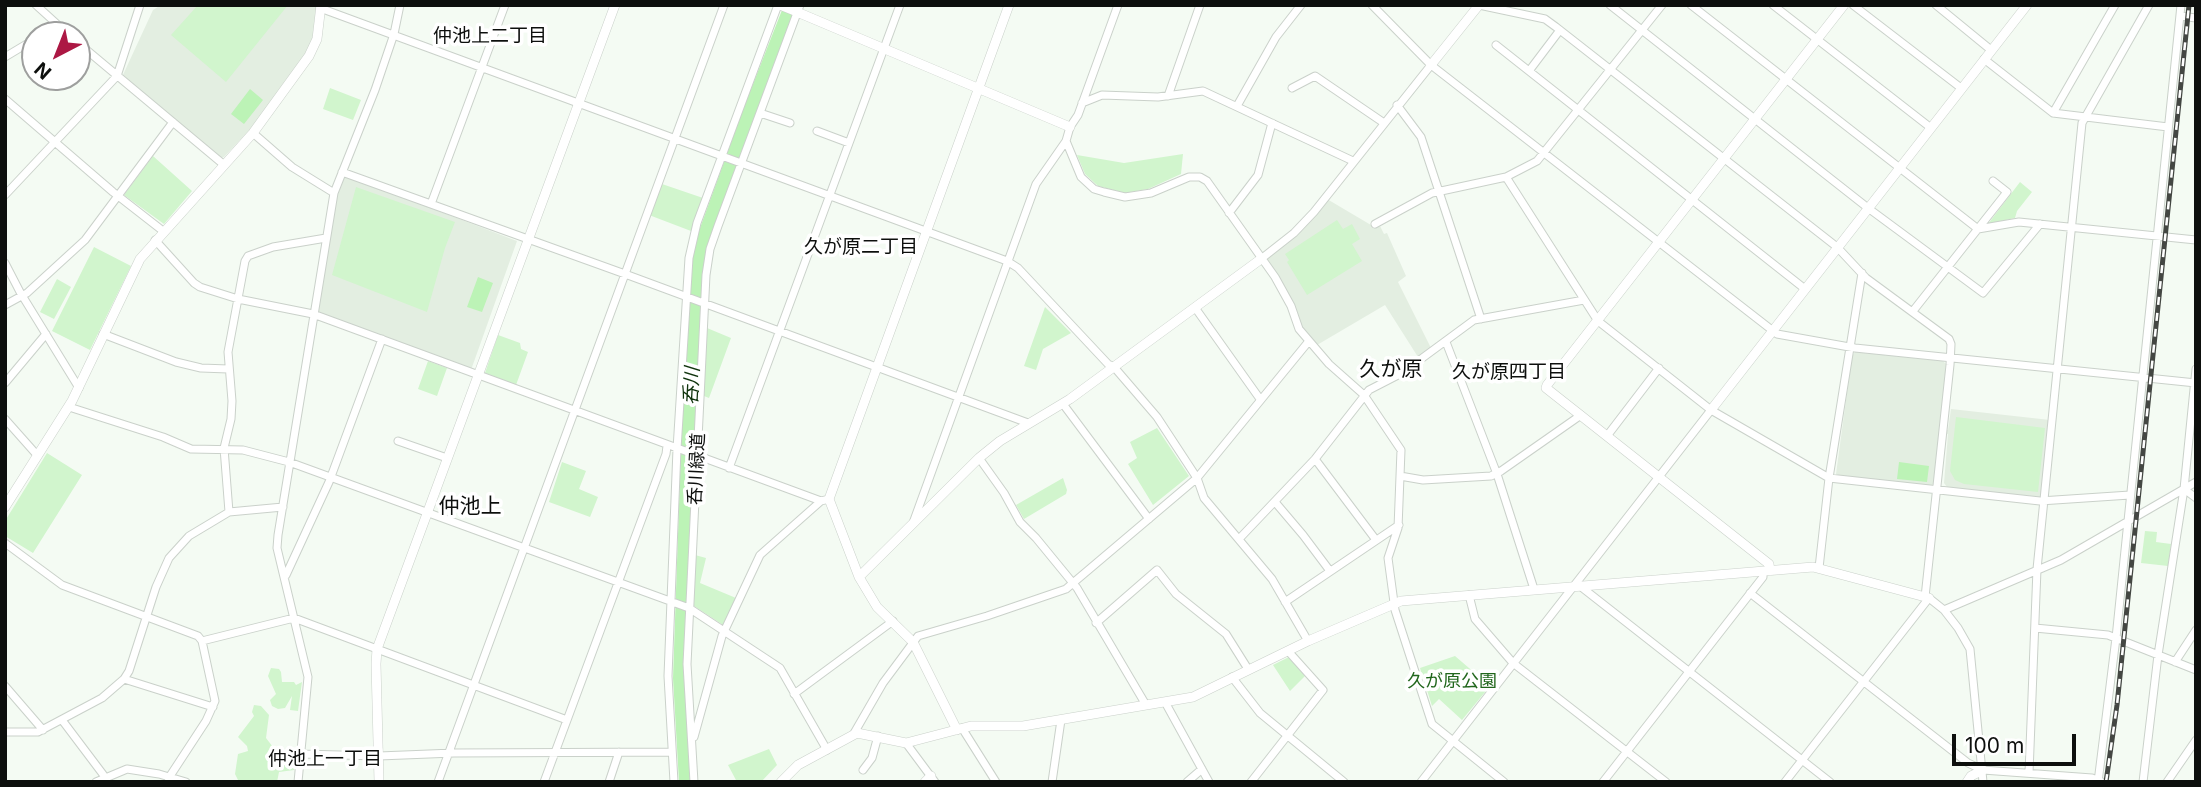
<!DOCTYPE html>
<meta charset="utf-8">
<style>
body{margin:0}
#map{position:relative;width:2201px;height:787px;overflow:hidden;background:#f4fbf3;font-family:Inter,sans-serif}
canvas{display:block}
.frame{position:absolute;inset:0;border:7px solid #0d0f0d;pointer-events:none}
.north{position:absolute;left:21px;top:21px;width:70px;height:70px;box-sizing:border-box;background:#fff;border:2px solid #9e9f9e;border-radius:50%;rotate:222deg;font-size:19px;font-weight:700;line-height:28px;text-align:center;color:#0d0f0d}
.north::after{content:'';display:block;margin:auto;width:24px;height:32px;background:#ac1844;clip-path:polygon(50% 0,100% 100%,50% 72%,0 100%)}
.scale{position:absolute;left:1952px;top:734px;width:124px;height:32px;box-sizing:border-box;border:4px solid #0d0f0d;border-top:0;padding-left:9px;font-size:21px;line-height:24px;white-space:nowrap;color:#0d0f0d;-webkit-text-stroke:5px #fff;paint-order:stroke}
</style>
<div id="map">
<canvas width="2201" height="787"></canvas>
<div class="frame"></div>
<div class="north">N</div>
<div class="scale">100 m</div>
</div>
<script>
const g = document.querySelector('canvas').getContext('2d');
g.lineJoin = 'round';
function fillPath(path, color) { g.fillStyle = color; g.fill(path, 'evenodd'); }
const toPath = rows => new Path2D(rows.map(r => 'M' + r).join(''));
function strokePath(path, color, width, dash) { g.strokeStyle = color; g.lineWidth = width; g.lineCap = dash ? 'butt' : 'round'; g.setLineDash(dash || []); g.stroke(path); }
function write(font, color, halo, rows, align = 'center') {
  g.font = font + ' Inter,"Noto Sans JP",sans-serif'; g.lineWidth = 7; g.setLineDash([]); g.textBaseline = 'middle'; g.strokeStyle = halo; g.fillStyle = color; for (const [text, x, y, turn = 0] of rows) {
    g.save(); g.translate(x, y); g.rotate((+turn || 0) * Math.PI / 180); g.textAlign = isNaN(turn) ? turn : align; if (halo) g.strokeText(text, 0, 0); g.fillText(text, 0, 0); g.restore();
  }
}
fillPath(toPath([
 [161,5,317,5,312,43,307,56,288,77,253,126,224,157,221,158,122,77,153,10],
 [344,175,517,241,471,370,316,311,336,201],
 [1327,199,1376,228,1380,226,1384,234,1387,233,1406,276,1398,282,1431,348,1418,357,1385,305,1317,345,1304,331,1290,296,1266,261,1267,257],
 [1855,352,1943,361,1946,364,1940,429,1948,430,1951,409,2050,420,2043,495,2040,497,1947,487,1944,483,1948,434,1939,432,1934,483,1931,486,1838,477,1836,474,1852,356]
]), '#e3eee1');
fillPath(toPath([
 [198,5,288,5,226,82,171,35],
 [330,88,361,100,353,120,323,109],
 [1183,154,1181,174,1148,189,1125,193,1098,186,1085,174,1077,155,1124,163],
 [153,156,192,191,164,224,124,195],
 [2020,182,2032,192,2017,211,2015,218,1988,224],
 [662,184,703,198,691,231,649,215],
 [356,187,455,222,445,248,427,312,332,275],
 [1337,220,1343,229,1352,224,1360,239,1352,244,1362,261,1307,295,1287,262,1289,260,1285,254],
 [94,247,131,266,90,350,52,331],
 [57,279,71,287,54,319,40,312],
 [1045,307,1071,333,1043,349,1036,370,1024,366],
 [707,328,731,338,709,398,704,396],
 [498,335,520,343,521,349,528,352,516,385,485,373],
 [428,361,447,368,437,396,418,389],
 [1956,417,2045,428,2038,492,1964,484,1955,480,1950,471],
 [1157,428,1189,476,1153,505,1128,464,1137,458,1130,442],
 [47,453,82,475,33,553,5,536,5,521],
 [562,462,586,471,579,489,598,497,590,517,549,502],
 [1063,478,1067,490,1066,494,1024,519,1016,505],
 [2145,531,2157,532,2156,542,2171,544,2168,566,2141,563],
 [695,555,706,558,700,583,736,598,723,625,691,604],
 [1455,656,1490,686,1462,720,1439,699,1432,706,1420,668],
 [1289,657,1305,676,1290,691,1273,665],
 [271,668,279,669,281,672,282,682,294,682,296,685,302,682,298,711,290,710,292,696,285,708,278,709,272,706,270,700,276,694,268,676],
 [254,705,261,706,269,715,266,738,276,751,295,754,294,770,279,772,277,782,239,782,235,774,238,754,248,751,247,746,238,737,254,716,252,712],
 [769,749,777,765,761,782,737,782,728,765]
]), '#d1f5cd');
fillPath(toPath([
 [784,5,796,5,708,246,689,608,692,782,679,782,673,678,681,447,692,256,700,228,744,107],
 [250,89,263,100,244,124,231,114],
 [478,277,493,283,482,312,467,307],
 [1899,462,1929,466,1927,482,1897,479]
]), '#bcf3b6');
const minor = toPath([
 [36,5,69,35],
 [1372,5,1431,65,1777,334,1855,348,2196,383],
 [1479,5,1545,19,1556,27,1837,247,1866,278,1949,339,1951,344,1950,365,1925,597],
 [1610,5,1868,208,1983,293,2040,224],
 [1691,5,1978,229,2019,222,2196,240],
 [1773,5,1931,128],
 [1853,5,1961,88],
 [1936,5,1991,50],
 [320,8,1007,261,1018,268,1108,364,1114,367,1157,417,1197,478,1204,498,1272,579,1308,641],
 [2180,16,2196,18],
 [41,35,57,25],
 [77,42,223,164],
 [1496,45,1805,289],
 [5,57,35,39],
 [1984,59,2053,113,2168,127],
 [1529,71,1560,30],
 [1292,88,1315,76,1384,123],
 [1168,96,1200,5],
 [5,99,113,192,163,231],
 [1082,103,1102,95,1158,97,1203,91,1353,161],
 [1397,105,1421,137,1481,319],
 [1237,106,1276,37,1301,5],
 [760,113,790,123],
 [2053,113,2115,5],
 [817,131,849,143],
 [253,133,292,167,334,193],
 [1066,141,1081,177,1094,189,1104,192,1125,197,1151,193,1189,177,1200,177,1207,181,1275,277,1291,306,1299,329,1329,364,1364,395,1401,450,1398,528,1388,558,1395,610,1432,724,1504,782],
 [342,172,625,274,1028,423],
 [1506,177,1598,321,1711,410,1829,478,2040,501,2130,495],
 [5,195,117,76,140,5],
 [431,204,505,5],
 [1229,213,1258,175,1272,123],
 [1375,224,1432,193,1506,177,1537,161,1662,5],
 [155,240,194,283,200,287,238,299,313,314,821,501,829,499],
 [1261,259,1294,233,1314,212,1431,65],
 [5,263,20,292,79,388],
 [5,305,27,293,85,240,173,122],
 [1196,309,1260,399],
 [1913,311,2007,192,1993,181],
 [103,334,176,362,201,368,228,369],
 [1446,342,1497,474,1534,589],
 [5,383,46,334],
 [1063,404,1149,519],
 [69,407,163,437,191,449,243,450,289,462,689,608,780,668,827,750],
 [5,419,37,455],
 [1607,436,1659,368],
 [398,441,447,458],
 [979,458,1004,493,1020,522,1036,538,1077,588,1146,705],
 [1315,459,1376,540],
 [729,468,900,5],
 [1400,476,1423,480,1491,476,1501,471,1581,415],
 [2184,489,2196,498],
 [1275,502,1303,535,1330,571],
 [229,512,224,448,231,419,232,401,228,352,245,261,248,256,273,247,326,238],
 [913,523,1036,184,1066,141,1070,127,1078,115,1118,5],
 [1239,539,1315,459,1369,390,1402,373,1474,320,1584,300],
 [5,543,62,585,198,636,202,641,215,701,206,721,170,776,168,782],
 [1819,568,1829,478,1862,273],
 [286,575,329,482,382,339],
 [1580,586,1830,782],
 [1750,593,1968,763,1983,770,2092,778,2102,782],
 [1469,595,1475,619,1513,663,1666,782],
 [1285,602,1399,525],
 [1944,610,2061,560,2196,482],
 [1096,623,1157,570,1176,594,1226,634,1248,669],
 [2035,628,2108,635,2196,670],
 [202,641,294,618,567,720],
 [2175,662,2196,630],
 [1232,677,1260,713,1344,782],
 [124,679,213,707],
 [5,686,43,730],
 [794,694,893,621],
 [1165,702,1209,782],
 [62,720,105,777],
 [962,728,996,782],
 [5,732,38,732,102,698,124,679,129,671,156,587,169,558,189,536,229,512,283,507],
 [853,735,883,683,918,636,987,616,1066,589,1073,583,1197,478,1309,341],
 [694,737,722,636,760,555,821,501],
 [906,743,935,782],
 [301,754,379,756,454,753,672,752],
 [863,770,872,758,878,736],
 [2029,773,2037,569,2082,123,2149,5],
 [96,782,127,769,159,774,186,782],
 [298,782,308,677,277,548,278,535,334,193,375,90,394,34,400,5],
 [438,782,724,5],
 [544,782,666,454,667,446],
 [609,782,619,752],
 [674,782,668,676,677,449,689,258,697,223,778,5],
 [694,782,687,664,706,275,710,249,718,226,800,5],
 [1052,782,1061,720],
 [1187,782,1202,769],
 [1251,782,1323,690,1288,651],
 [1421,782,1711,410],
 [1603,782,1763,577,1763,572],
 [1785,782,1929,598,1944,610,1958,628,1970,649,1983,782],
 [2098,782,2116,638,2181,5],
 [2143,782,2158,655,2184,489,2196,369],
 [2167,782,2196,740]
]);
const tertiary = toPath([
 [780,5,795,11],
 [797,12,1070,127],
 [1431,65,1479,5],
 [1711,410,2027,5],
 [5,507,72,401,140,259,253,133,309,56,317,39,321,5],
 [1770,571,1769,564,1546,388,1547,385,1844,5],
 [859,577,979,458,1000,441,1070,399,1261,259],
 [957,730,913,642,877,607,859,577,829,499,1009,5],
 [379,782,376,664,377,649,615,5],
 [781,782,798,765,857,733,906,743,971,726,1023,726,1193,697,1308,641,1401,601,1813,567,1929,598],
 [925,782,931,776],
 [1967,782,1971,776,1983,770]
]);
strokePath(minor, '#cad1ca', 9);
strokePath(tertiary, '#cad1ca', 10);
strokePath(minor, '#fff', 7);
strokePath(tertiary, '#fff', 9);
const rail = toPath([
 [2106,782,2117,705,2189,5]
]);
strokePath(rail, '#444743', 5);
strokePath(rail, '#fff', 2.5, [8]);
write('18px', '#0d0f0d', '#fff', [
 ["呑川緑道",697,469,-87]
]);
write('18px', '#22671d', '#fff', [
 ["久が原公園",1452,682]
]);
write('19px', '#0d0f0d', '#fff', [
 ["仲池上二丁目",490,36],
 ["久が原二丁目",861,247],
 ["久が原四丁目",1509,372],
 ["仲池上一丁目",325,759]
]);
write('italic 19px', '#0f330c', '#fff', [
 ["呑川",692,386,-87]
]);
write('21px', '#0d0f0d', '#fff', [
 ["久が原",1391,370],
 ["仲池上",470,507]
]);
</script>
